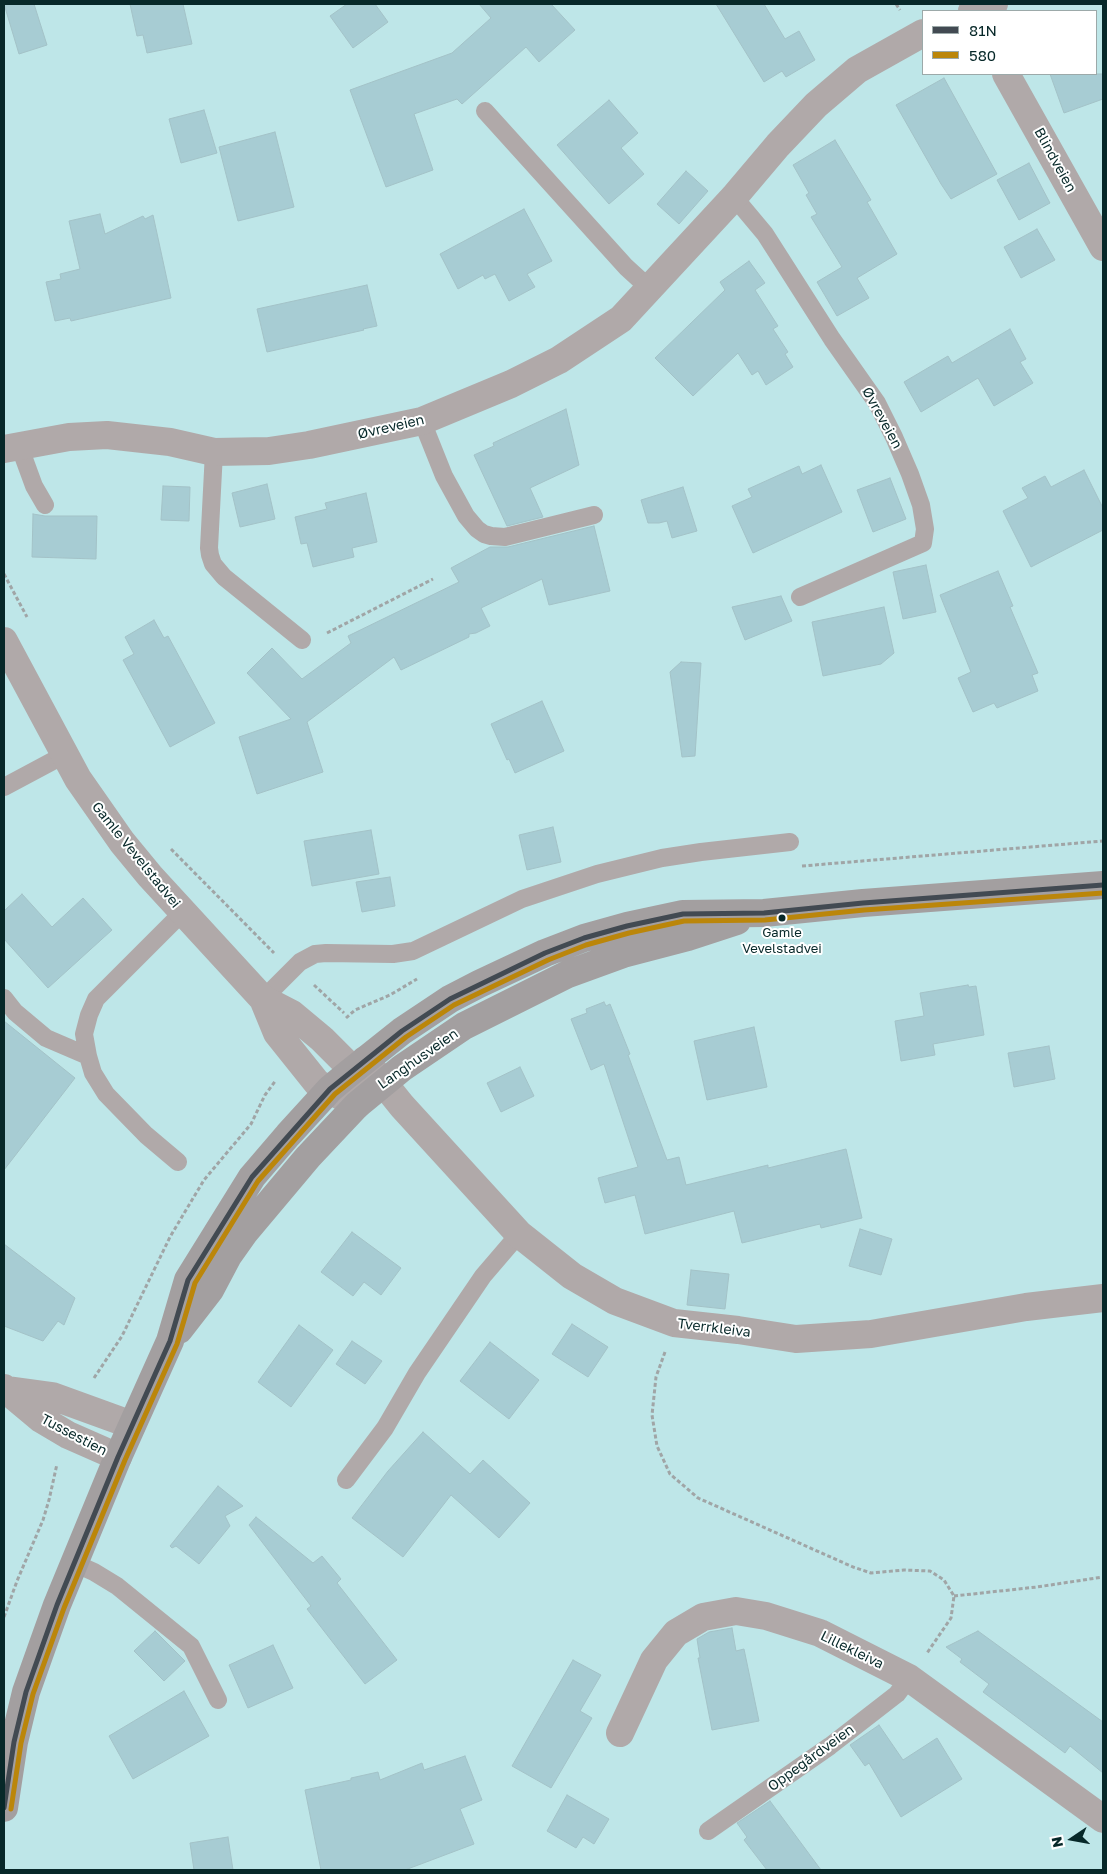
<!DOCTYPE html>
<meta charset="utf-8">
<style>
body{margin:0}
#map{position:relative;width:1107px;height:1874px;overflow:hidden;background:#bee6e8;font-family:"Golos Text",sans-serif}
canvas{display:block}
.frame{position:absolute;inset:0;border:5px solid #072829;pointer-events:none}
.legend{position:absolute;left:922px;top:10px;width:175px;height:65px;box-sizing:border-box;background:#fff;border:1px solid #9ca9a9;margin:0;padding:6px 9px;list-style:none;font-size:15px;color:#072829}
.legend li{display:flex;align-items:center;gap:10px;height:25px}
.legend b{width:25px;border:1px solid #9ca9a9}
.north{position:absolute;left:1047px;top:1814px;width:50px;height:50px;-webkit-text-stroke:4px #fff;paint-order:stroke;rotate:258deg;font-size:14px;font-weight:700;line-height:20px;text-align:center;color:#072829}
.north::after{content:'';display:block;margin:auto;width:18px;height:22px;background:#072829;clip-path:polygon(50% 0,100% 100%,50% 72%,0 100%)}
</style>
<div id="map">
<canvas width="1107" height="1874"></canvas>
<div class="frame"></div>
<ul class="legend">
<li><b style="height:6px;background:#424a52"></b>81N</li>
<li><b style="height:6px;background:#bb860a"></b>580</li>
</ul>
<div class="north">N</div>
</div>
<script>
const g = document.querySelector('canvas').getContext('2d');
g.lineJoin = 'round';
function fillPath(path, color) { g.fillStyle = color; g.fill(path, 'evenodd'); }
const toPath = rows => new Path2D(rows.map(r => 'M' + r).join(''));
function strokePath(path, color, width, dash) { g.strokeStyle = color; g.lineWidth = width; g.lineCap = dash ? 'butt' : 'round'; g.setLineDash(dash || []); g.stroke(path); }
function write(font, color, halo, rows, align = 'center') {
  g.font = font + ' "Golos Text",sans-serif'; g.lineWidth = 4; g.setLineDash([]); g.textBaseline = 'middle'; g.strokeStyle = halo; g.fillStyle = color; for (const [text, x, y, turn = 0] of rows) {
    g.save(); g.translate(x, y); g.rotate((+turn || 0) * Math.PI / 180); g.textAlign = isNaN(turn) ? turn : align; if (halo) g.strokeText(text, 0, 0); g.fillText(text, 0, 0); g.restore();
  }
}
const building = toPath([
 [4,4,34,4,47,45,19,54,4,4],
 [130,4,183,4,192,44,147,53,143,35,137,36,130,4],
 [347,4,375,4,388,22,353,48,330,16,347,4],
 [479,4,551,4,575,30,539,62,526,47,462,104,457,99,414,114,433,170,386,187,350,90,452,53,491,18,479,4],
 [716,4,764,4,785,39,799,31,815,60,786,77,782,71,764,82,716,4],
 [1050,74,1103,74,1103,99,1064,113,1050,74],
 [944,78,997,174,951,199,941,184,896,105,944,78],
 [609,100,638,133,621,148,644,174,609,204,557,145,609,100],
 [204,110,217,153,181,163,169,119,204,110],
 [275,132,294,207,238,221,219,147,275,132],
 [835,140,871,200,867,202,897,254,857,278,869,298,837,316,817,282,842,267,811,217,817,214,806,195,809,193,793,165,835,140],
 [1029,163,1050,203,1019,220,997,180,1029,163],
 [686,171,708,191,679,224,657,204,686,171],
 [524,209,552,261,527,274,535,287,509,301,495,274,485,279,483,275,458,289,440,254,524,209],
 [100,214,105,234,143,216,145,219,153,215,171,298,71,321,70,318,55,321,46,282,61,279,60,274,80,269,69,221,100,214],
 [1037,229,1055,260,1021,278,1004,247,1037,229],
 [749,261,765,283,755,290,778,326,773,329,788,352,785,354,793,367,766,385,758,371,752,375,738,353,693,396,655,358,725,290,720,282,749,261],
 [367,285,377,326,363,329,364,330,267,352,257,309,367,285],
 [1010,329,1026,359,1020,362,1033,383,994,406,978,378,921,412,904,382,948,356,952,363,1010,329],
 [566,409,579,465,530,488,543,517,507,526,474,455,494,446,493,443,566,409],
 [821,465,842,512,753,553,732,506,752,497,748,489,799,466,802,474,821,465],
 [1084,470,1103,508,1103,530,1031,567,1003,511,1028,498,1022,488,1045,476,1051,487,1084,470],
 [890,478,906,519,873,532,857,490,890,478],
 [267,484,275,519,240,527,232,493,267,484],
 [163,486,190,487,189,521,161,520,163,486],
 [683,487,697,531,672,538,667,521,659,523,648,523,641,500,683,487],
 [366,493,377,542,352,548,354,557,313,567,307,543,301,544,295,517,327,509,325,503,366,493],
 [33,514,45,516,97,516,96,559,32,557,33,514],
 [594,526,610,591,549,605,542,579,481,608,490,626,476,633,469,634,469,637,401,670,394,657,307,722,323,772,257,794,239,737,291,719,247,673,272,648,302,679,351,643,348,636,459,582,451,568,490,547,508,547,594,526],
 [926,565,936,612,903,619,893,572,926,565],
 [998,571,1013,606,1010,607,1038,673,1032,675,1038,691,997,708,994,703,973,712,958,678,971,672,940,595,998,571],
 [781,596,792,621,745,640,732,607,781,596],
 [884,607,894,653,881,664,823,676,812,622,884,607],
 [154,620,164,638,168,636,215,723,170,747,123,660,134,654,125,637,154,620],
 [681,662,701,663,695,756,682,757,670,672,681,662],
 [542,701,564,751,515,773,509,759,507,760,491,724,542,701],
 [553,827,561,862,527,870,519,835,553,827],
 [371,830,379,874,312,886,304,841,371,830],
 [390,877,395,906,362,912,356,882,390,877],
 [22,894,52,927,83,898,112,930,48,988,4,939,4,911,22,894],
 [968,985,969,987,976,986,984,1035,933,1044,935,1055,901,1061,895,1021,924,1016,920,993,968,985],
 [604,1002,606,1006,610,1004,630,1054,628,1055,667,1160,679,1157,686,1185,768,1165,768,1168,846,1149,862,1218,821,1228,820,1224,742,1243,734,1211,645,1234,635,1195,605,1203,598,1178,638,1167,604,1064,591,1070,571,1019,587,1013,586,1009,604,1002],
 [4,1021,75,1078,4,1170,4,1021],
 [754,1027,767,1087,707,1100,694,1041,754,1027],
 [1049,1046,1055,1079,1014,1087,1008,1053,1049,1046],
 [520,1067,534,1096,501,1112,487,1083,520,1067],
 [860,1229,892,1239,881,1275,849,1266,860,1229],
 [352,1232,401,1268,381,1295,364,1282,353,1296,321,1272,352,1232],
 [4,1244,75,1298,64,1325,58,1321,43,1341,4,1326,4,1244],
 [691,1270,729,1274,725,1309,687,1305,691,1270],
 [572,1324,608,1347,588,1377,552,1354,572,1324],
 [299,1325,333,1350,291,1407,258,1382,299,1325],
 [352,1341,382,1361,365,1384,336,1364,352,1341],
 [490,1342,539,1380,509,1419,460,1381,490,1342],
 [423,1432,470,1474,483,1460,530,1503,499,1538,451,1495,403,1557,352,1518,388,1471,423,1432],
 [218,1486,243,1506,225,1516,230,1526,199,1564,176,1546,172,1548,170,1546,218,1486],
 [256,1517,313,1563,322,1556,341,1579,337,1583,397,1660,365,1684,307,1609,311,1606,249,1525,256,1517],
 [732,1628,736,1651,744,1649,759,1721,712,1730,698,1658,700,1658,697,1639,709,1632,732,1628],
 [155,1631,185,1661,164,1681,134,1651,155,1631],
 [978,1631,1103,1722,1103,1773,1070,1746,1065,1753,983,1692,989,1684,960,1662,962,1659,946,1647,978,1631],
 [273,1645,293,1688,248,1708,229,1665,273,1645],
 [573,1660,601,1675,580,1711,592,1718,551,1788,512,1766,573,1660],
 [184,1691,209,1736,133,1779,109,1736,184,1691],
 [879,1725,903,1760,937,1738,962,1779,901,1817,869,1763,865,1766,850,1745,879,1725],
 [465,1756,482,1800,460,1809,474,1844,405,1870,321,1870,305,1790,351,1780,351,1778,378,1772,380,1780,422,1763,424,1770,465,1756],
 [567,1795,609,1819,594,1844,583,1837,576,1848,547,1831,567,1795],
 [770,1801,821,1870,767,1870,744,1840,747,1837,737,1823,770,1801],
 [228,1837,233,1870,194,1870,190,1843,228,1837]
]);
fillPath(building, '#a7ccd3');
strokePath(building, '#a3c2c7', 1);
strokePath(toPath([
 [896,4,900,10],
 [4,574,27,617],
 [327,633,433,579],
 [171,849,274,953],
 [802,866,1103,841],
 [314,985,344,1013],
 [346,1018,355,1010,390,995,417,979],
 [665,1352,656,1377,652,1415,657,1446,670,1474,698,1498,853,1567,871,1573,904,1570,930,1571,944,1580,954,1596,951,1618,927,1653],
 [94,1378,122,1336,170,1237,186,1210,204,1180,251,1124,265,1095,276,1080],
 [954,1596,1037,1587,1103,1577],
 [4,1617,17,1581,43,1520,49,1500,57,1464]
]), '#a0a5a6', 3, [4, 2.5]);
strokePath(toPath([
 [485,111,626,267,649,288],
 [734,197,765,234,832,339,877,403,894,437,910,474,921,505,925,529,923,543,800,597],
 [422,421,444,476,466,516,477,529,484,534,491,536,505,537,594,515],
 [19,445,34,486,45,505],
 [214,452,209,548,210,555,213,564,224,577,302,640],
 [4,787,64,755],
 [4,998,15,1012,46,1038,88,1056],
 [263,999,300,962,315,954,326,953,393,954,413,951,522,899,597,874,662,858,701,852,790,842],
 [178,1162,146,1135,106,1094,93,1073,88,1056,84,1034,89,1015,96,999,183,912],
 [346,1480,385,1428,417,1373,483,1276,519,1234],
 [74,1563,94,1572,117,1586,191,1646,218,1700],
 [708,1831,830,1746,897,1694,909,1678]
]), '#b0a9a9', 18);
strokePath(toPath([
 [972,11,994,4],
 [1006,74,1103,247],
 [4,449,69,437,107,435,170,442,214,452,269,451,309,445,422,421,511,384,559,360,621,319,734,197,778,145,816,105,857,70,923,33],
 [365,1060,402,1106,519,1234,572,1276,615,1301,674,1323,738,1330,796,1339,871,1334,1026,1307,1103,1298],
 [4,1388,41,1419,68,1435,118,1457],
 [8,1390,52,1396,132,1425],
 [620,1733,654,1660,676,1633,703,1617,736,1611,766,1616,820,1633,909,1678,1103,1819]
]), '#b0a9a9', 28);
strokePath(toPath([
 [4,641,78,779,122,842,150,876,263,999,277,1033,317,1083,357,1105],
 [263,999,292,1014,322,1039,345,1062,354,1095]
]), '#b0a9a9', 28);
strokePath(toPath([
 [179,1330,210,1290,228,1256,245,1232,308,1157,357,1105,402,1068,464,1026,568,974,623,954,688,937,737,921],
 [4,1808,14,1742,26,1692,42,1647,57,1605,118,1457,170,1341,188,1280,252,1177,288,1135,330,1089,348,1074,402,1031,450,999,479,984,545,953,584,938,627,926,683,914,764,913,863,903,1103,885]
]), '#a39fa0', 28);
strokePath(toPath([
 [4,1808,14,1742,26,1692,57,1605,118,1457,170,1341,188,1280,252,1177,330,1089,402,1031,450,999,545,953,584,938,627,926,683,914,764,913,863,903,1103,885]
]), '#424a52', 5);
strokePath(toPath([
 [11,1809,21,1743,33,1694,64,1608,125,1460,177,1344,195,1283,258,1181,335,1094,406,1037,454,1005,548,960,586,945,629,933,684,921,765,920,864,910,1103,893]
]), '#bb860a', 5);
for (const [x, y, r, color] of [
 [782,918,4.5,"#072829"]
]) { const dot = new Path2D(); dot.arc(x, y, r, 0, 2 * Math.PI); g.fillStyle = color; g.fill(dot); strokePath(dot, '#fff', 2); }
write('13px', '#072829', '#fff', [
 ["Gamle",782,933],
 ["Vevelstadvei",782,949]
]);
write('14px', '#072829', '#fff', [
 ["Blindveien",1055,160,61],
 ["Øvreveien",882,418,61],
 ["Øvreveien",391,427,-13],
 ["Gamle Vevelstadvei",136,855,51],
 ["Langhusveien",418,1059,-35],
 ["Tverrkleiva",714,1328,7],
 ["Tussestien",74,1435,28],
 ["Lillekleiva",852,1650,26],
 ["Oppegårdveien",811,1758,-36]
]);
</script>
